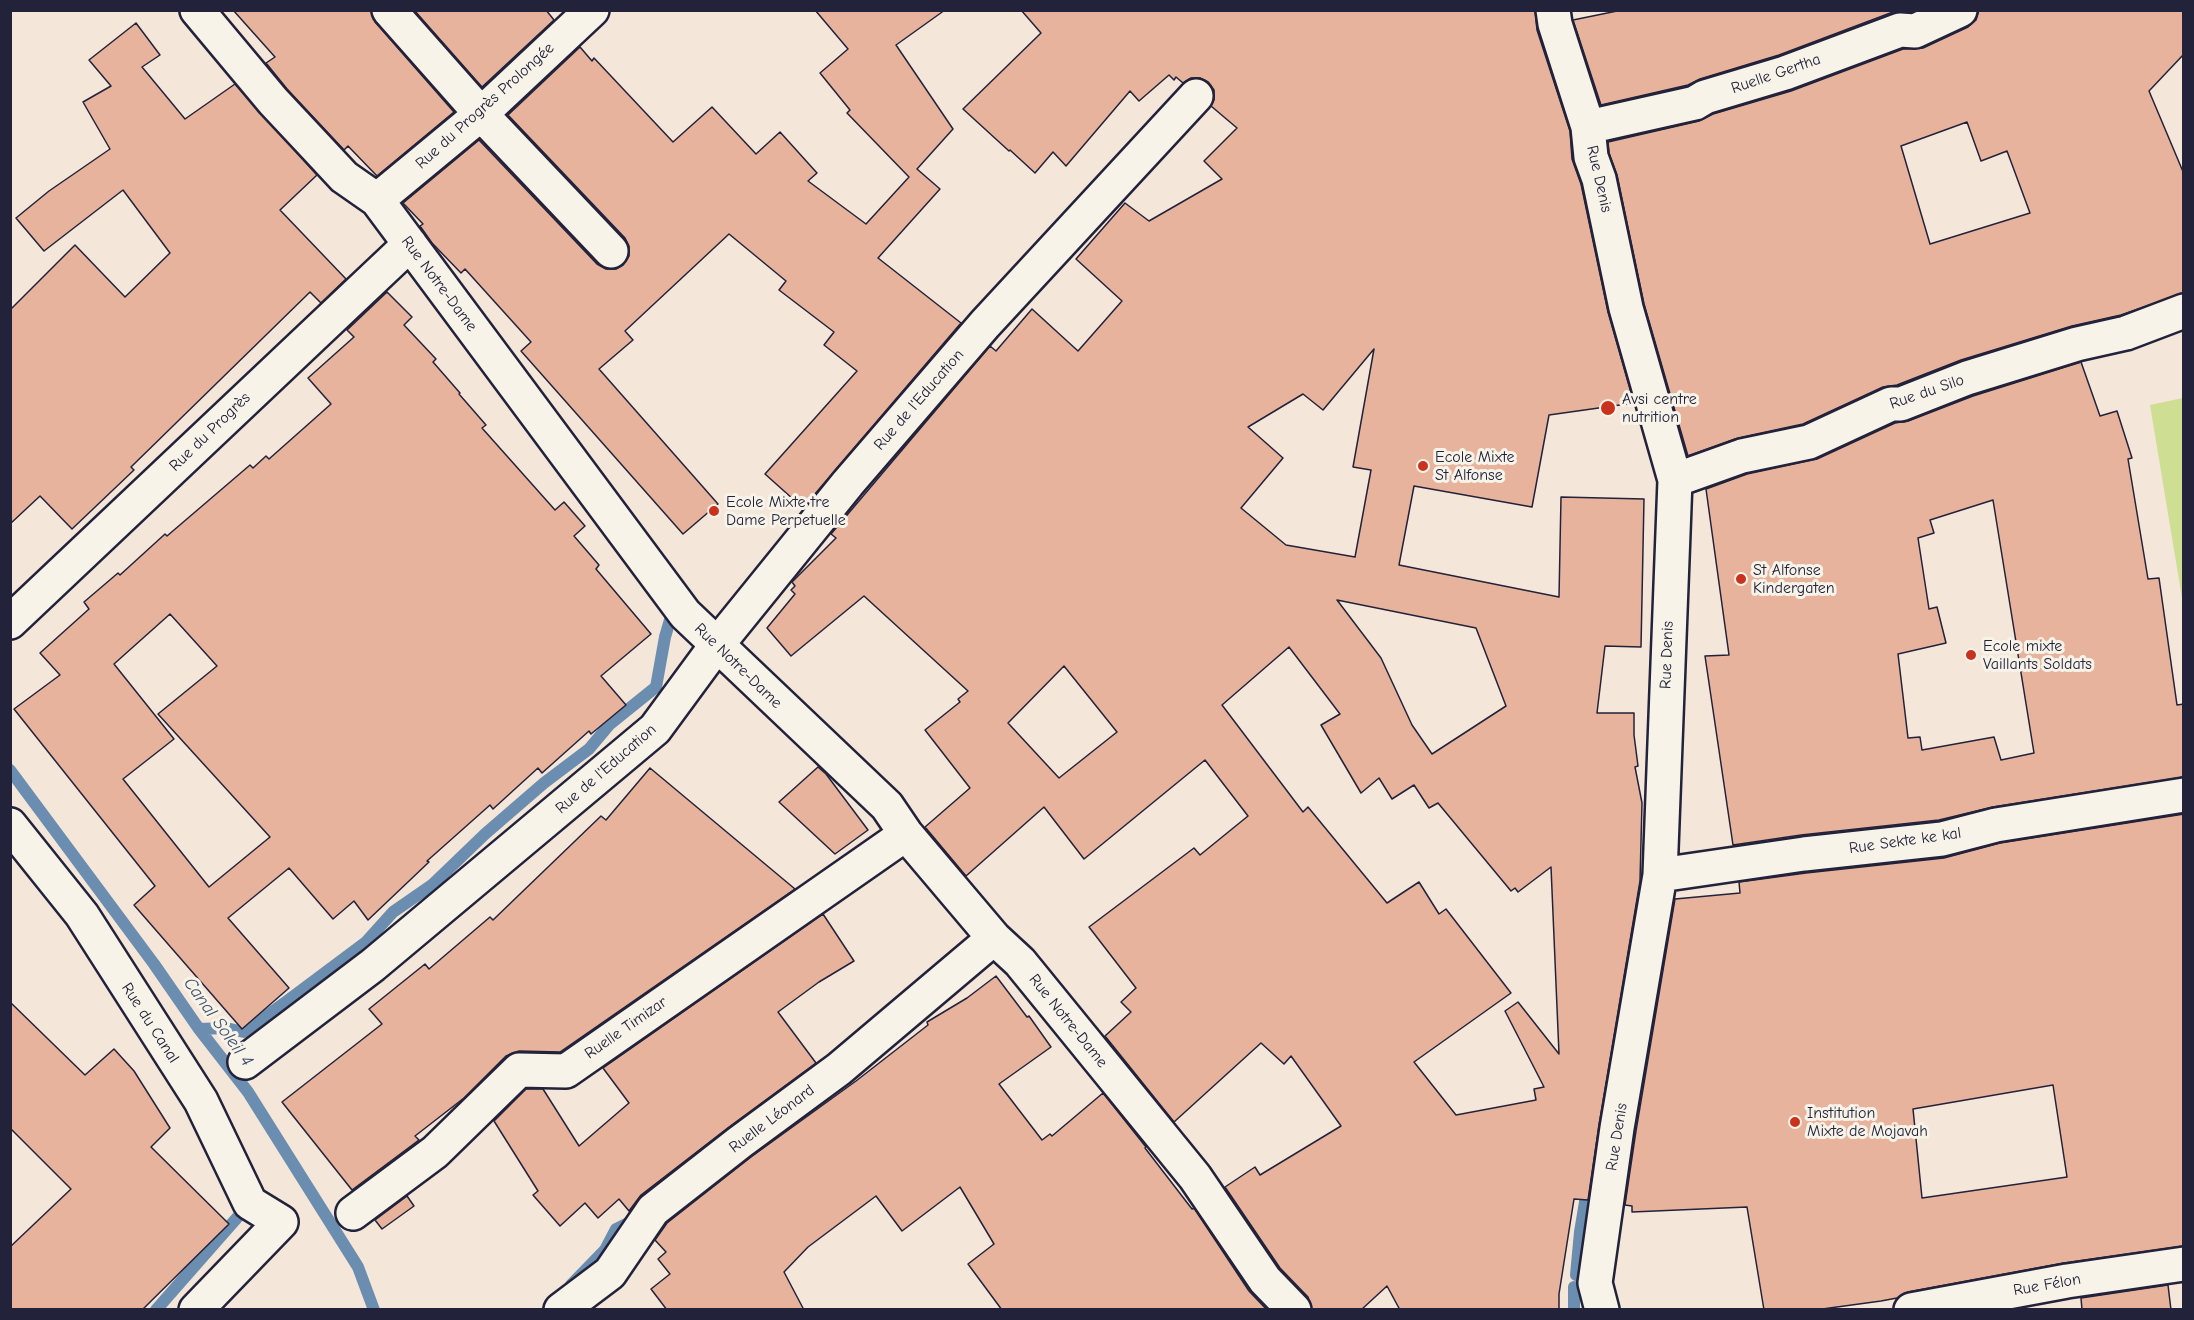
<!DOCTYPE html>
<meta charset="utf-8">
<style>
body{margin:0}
#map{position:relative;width:2194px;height:1320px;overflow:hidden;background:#f4e6d9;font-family:"Comic Neue",sans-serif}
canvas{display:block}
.frame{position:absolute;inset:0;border:12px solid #22223b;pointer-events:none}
</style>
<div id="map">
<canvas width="2194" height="1320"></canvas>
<div class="frame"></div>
</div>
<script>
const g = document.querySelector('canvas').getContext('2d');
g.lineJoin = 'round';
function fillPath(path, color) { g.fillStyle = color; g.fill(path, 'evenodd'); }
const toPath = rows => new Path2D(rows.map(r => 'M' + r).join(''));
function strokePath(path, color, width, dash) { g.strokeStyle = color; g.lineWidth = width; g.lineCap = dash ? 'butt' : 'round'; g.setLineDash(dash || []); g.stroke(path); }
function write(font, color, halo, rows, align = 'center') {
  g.font = font + ' "Comic Neue",sans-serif'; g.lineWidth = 6; g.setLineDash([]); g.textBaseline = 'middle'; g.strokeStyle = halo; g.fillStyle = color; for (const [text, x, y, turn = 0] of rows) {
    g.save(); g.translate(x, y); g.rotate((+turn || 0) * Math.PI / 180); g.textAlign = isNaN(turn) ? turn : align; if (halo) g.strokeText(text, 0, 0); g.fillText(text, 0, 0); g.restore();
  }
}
fillPath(toPath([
 [2183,398,2184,398,2183,604,2150,405]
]), '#cedf93');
strokePath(toPath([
 [10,770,154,964,199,1029,248,1092,358,1267,374,1310],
 [199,1029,226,1028,244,1032,287,1001,366,942,393,912,432,885,485,834,544,783,589,749,610,724,656,687,665,637,672,613,671,608],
 [1576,1275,1580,1232,1588,1184,1599,1134,1607,1118],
 [571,1285,605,1250,616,1229,632,1221,634,1218],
 [156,1310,250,1203],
 [1574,1310,1574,1287]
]), '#6b8daf', 12);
const building = toPath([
 [233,10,371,10,375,22,454,112,377,176,348,146,344,150,287,89,266,63,275,57,233,10],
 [414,10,546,10,554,20,482,87,414,10],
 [815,10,945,10,896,45,953,129,917,169,940,189,878,258,961,323,803,508,765,474,857,371,824,345,834,332,779,290,786,281,729,234,625,331,633,340,599,369,718,504,683,534,521,351,531,342,465,269,461,273,432,243,420,226,423,224,403,203,479,140,597,264,606,269,616,269,623,265,629,256,629,246,625,238,508,115,580,47,592,61,594,58,673,142,712,107,756,154,780,132,817,173,808,181,866,224,909,177,847,113,850,110,820,73,848,49,815,10],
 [1021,10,1535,10,1537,30,1570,131,1572,159,1581,184,1608,312,1634,403,1549,415,1532,507,1414,486,1399,565,1559,597,1561,497,1644,499,1641,647,1605,646,1597,713,1634,713,1634,735,1638,766,1635,767,1642,803,1640,881,1599,1125,1588,1200,1574,1199,1559,1294,1559,1310,1400,1310,1387,1286,1361,1310,1312,1310,1308,1297,1280,1268,1225,1187,1255,1167,1260,1175,1341,1126,1291,1056,1284,1064,1261,1043,1174,1122,1105,1036,1131,1012,1121,1002,1136,988,1089,927,1194,848,1200,855,1248,816,1205,760,1084,859,1044,807,966,876,925,827,970,788,925,730,960,702,958,699,968,691,864,596,791,656,767,628,795,594,791,590,795,586,792,582,836,538,831,534,990,346,996,351,1032,309,1078,351,1122,301,1076,259,1125,203,1149,221,1222,179,1204,161,1237,128,1211,106,1214,100,1214,90,1208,82,1200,78,1191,78,1183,83,1176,77,1174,80,1169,75,1139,101,1130,91,1066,166,1053,152,1035,173,1010,150,1009,151,963,109,1041,33,1021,10],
 [1374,349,1353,467,1371,470,1355,557,1286,545,1241,508,1283,458,1248,427,1303,394,1323,410,1374,349],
 [1337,600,1476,628,1506,706,1432,754,1412,725,1381,658,1337,600],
 [1289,647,1340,714,1321,725,1361,793,1379,778,1392,799,1414,785,1429,808,1438,803,1511,891,1515,888,1518,892,1551,867,1559,1054,1518,1002,1505,1011,1544,1087,1534,1089,1536,1100,1456,1115,1414,1062,1511,993,1446,909,1439,914,1419,882,1387,903,1308,807,1303,812,1222,705,1289,647],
 [1064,666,1117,732,1059,778,1008,723,1064,666],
 [1622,10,1915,10,1893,12,1779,55,1700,79,1688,85,1601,105,1573,20,1622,10],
 [1979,10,2184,10,2184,54,2149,91,2184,174,2184,293,2121,315,2072,326,1961,360,1897,385,1883,387,1803,424,1738,438,1688,456,1644,304,1617,175,1609,153,1608,142,1699,121,1713,114,1791,91,1903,49,1923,48,1968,27,1976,20,1979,10],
 [1967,122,1981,161,2007,151,2030,213,1930,244,1901,146,1967,122],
 [136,23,160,55,142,67,185,119,235,84,317,175,280,210,346,279,321,303,310,292,131,467,134,470,72,529,40,496,10,524,10,310,75,245,125,297,170,253,123,190,44,251,16,218,49,191,110,149,83,102,111,86,89,60,136,23],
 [387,292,412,317,404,325,436,359,433,362,460,393,459,394,486,425,482,428,555,510,564,502,585,526,574,536,599,565,596,569,651,634,601,676,626,705,591,734,589,731,542,773,538,768,493,809,490,805,427,861,429,862,368,920,354,901,333,919,289,868,228,918,289,988,242,1029,134,905,155,886,14,709,60,675,40,653,89,609,84,602,118,573,120,575,165,534,167,536,250,465,253,468,266,456,269,459,331,404,308,378,354,337,347,330,387,292],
 [170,614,217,666,158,714,270,837,209,887,123,779,174,739,114,664,170,614],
 [2081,362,2100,416,2117,411,2132,458,2128,459,2148,579,2159,578,2177,705,2184,704,2184,777,1993,807,1939,820,1801,835,1733,845,1705,656,1729,655,1706,489,1747,474,1817,459,1895,423,1908,421,1973,396,2081,362],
 [1993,500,2034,753,2001,760,1994,737,1922,750,1920,737,1908,738,1898,654,1946,643,1937,607,1929,609,1918,538,1934,533,1930,520,1993,500],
 [818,767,826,774,868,830,835,854,779,802,818,767],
 [650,768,795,889,560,1052,519,1051,506,1056,464,1098,415,1136,419,1140,352,1190,282,1102,382,1024,369,1009,425,964,429,969,490,917,493,920,601,816,606,820,650,768],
 [2184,814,2184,1246,2064,1263,1908,1292,1897,1298,1881,1301,1815,1310,1764,1310,1747,1207,1632,1212,1632,1206,1625,1205,1636,1131,1675,899,1740,893,1739,882,1806,873,1944,858,2000,843,2184,814],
 [2053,1085,2067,1177,1922,1198,1913,1109,2053,1085],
 [823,914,854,961,819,982,778,1012,816,1063,729,1127,641,1195,629,1211,619,1199,598,1218,585,1203,560,1226,533,1195,538,1191,494,1121,526,1089,543,1089,579,1146,629,1103,603,1068,823,914],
 [996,976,1027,1017,1029,1016,1051,1047,999,1084,1042,1140,1050,1134,1052,1136,1103,1093,1146,1147,1145,1148,1192,1209,1194,1208,1249,1291,1267,1310,1002,1310,968,1264,994,1244,960,1187,902,1231,876,1196,808,1247,784,1272,804,1310,667,1310,651,1289,670,1274,658,1259,666,1252,655,1240,667,1223,751,1157,856,1081,928,1025,927,1022,967,998,996,976],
 [10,1002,85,1075,114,1049,134,1071,170,1128,151,1147,229,1224,142,1310,10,1310,10,1247,71,1189,10,1128,10,1002],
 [407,1196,414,1206,382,1229,375,1220,407,1196],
 [2168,1285,2171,1310,2082,1310,2081,1298,2168,1285]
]);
fillPath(building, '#e8b39c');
strokePath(building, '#22223b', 1.5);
const minor = toPath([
 [197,10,273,101,317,148,344,177,377,200,685,614,887,806,906,834,994,938,1020,962,1195,1177,1265,1280,1294,1310],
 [389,10,481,114,611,251],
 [1553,10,1555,24,1588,127,1591,157,1599,179,1626,308,1675,480,1660,875,1617,1128,1595,1283,1602,1310],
 [1588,127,1695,103,1705,97,1785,73,1900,30,1915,31,1960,10],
 [377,200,481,114,592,10],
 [1675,480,1742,456,1809,442,1891,404,1901,404,1967,378,2077,344,2126,333,2184,311],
 [10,622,410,244],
 [10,825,82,915,201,1101,250,1203,281,1222,196,1310],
 [1660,875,1804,854,1942,839,1996,825,2184,795],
 [245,1062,373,965,655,729,716,646,848,483,985,324,1196,96],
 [353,1213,435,1152,519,1070,566,1071,906,834],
 [561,1310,610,1273,653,1210,740,1142,839,1069,994,938],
 [1911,1310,2067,1281,2184,1264]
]);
strokePath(minor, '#22223b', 38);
strokePath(minor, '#f7f3e8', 33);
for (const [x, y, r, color] of [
 [1608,408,8,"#c8321e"],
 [1423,466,6,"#c8321e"],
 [714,511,6,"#c8321e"],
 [1741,579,6,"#c8321e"],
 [1971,655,6,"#c8321e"],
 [1795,1122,6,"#c8321e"]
]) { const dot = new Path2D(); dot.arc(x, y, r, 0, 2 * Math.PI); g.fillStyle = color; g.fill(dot); strokePath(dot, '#f7f3e8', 2); }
write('16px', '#22223b', '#f7f3e8', [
 ["Ruelle Gertha",1776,74,-19],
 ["Rue du Progrès Prolongée",485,106,-42],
 ["Rue Denis",1599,179,77],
 ["Rue Notre-Dame",439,284,53],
 ["Rue du Silo",1927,392,-19],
 ["Rue de l'Education",919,400,-49],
 ["Rue du Progrès",210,432,-44],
 ["Rue Denis",1667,655,-88],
 ["Rue Notre-Dame",738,666,44],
 ["Rue de l'Education",606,769,-41],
 ["Rue Sekte ke kal",1905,841,-8],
 ["Rue Notre-Dame",1068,1021,51],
 ["Rue du Canal",150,1023,57],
 ["Ruelle Timizar",626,1028,-35],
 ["Ruelle Léonard",772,1119,-37],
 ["Rue Denis",1617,1137,-81],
 ["Rue Félon",2047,1285,-10]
]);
write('16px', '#22223b', '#f7f3e8', [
 ["Avsi centre",1622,399],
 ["nutrition",1622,417],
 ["Ecole Mixte",1435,457],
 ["St Alfonse",1435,475],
 ["Ecole Mixte tre",726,502],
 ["Dame Perpetuelle",726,520],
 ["St Alfonse",1753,570],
 ["Kindergaten",1753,588],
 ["Ecole mixte",1983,646],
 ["Vaillants Soldats",1983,664],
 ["Institution",1807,1113],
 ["Mixte de Mojavah",1807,1131]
], 'left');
write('italic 18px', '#404f6b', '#f7f3e8', [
 ["Canal Soleil 4",218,1022,54]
]);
</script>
